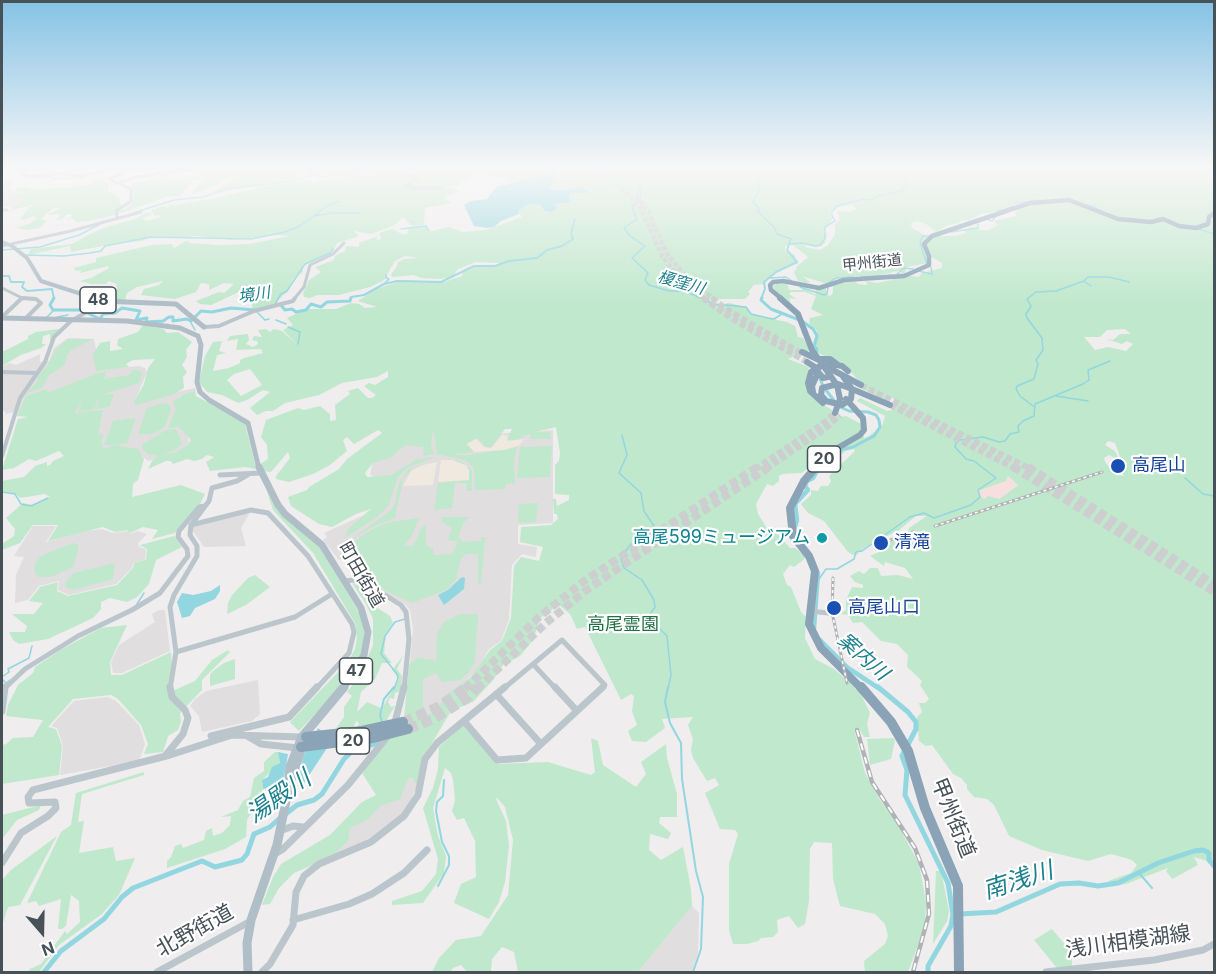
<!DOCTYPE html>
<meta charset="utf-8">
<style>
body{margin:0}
#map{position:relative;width:1216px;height:974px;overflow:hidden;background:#efeded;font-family:Inter,sans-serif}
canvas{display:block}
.frame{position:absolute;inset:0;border:3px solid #475158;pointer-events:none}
.north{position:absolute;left:12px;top:902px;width:60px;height:60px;-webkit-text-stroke:4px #fff;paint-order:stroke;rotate:160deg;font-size:16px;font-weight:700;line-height:24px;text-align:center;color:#475158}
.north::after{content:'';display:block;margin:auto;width:21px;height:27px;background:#475158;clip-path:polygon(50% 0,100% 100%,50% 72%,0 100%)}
</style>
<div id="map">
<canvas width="1216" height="974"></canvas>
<div class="frame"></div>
<div class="north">N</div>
</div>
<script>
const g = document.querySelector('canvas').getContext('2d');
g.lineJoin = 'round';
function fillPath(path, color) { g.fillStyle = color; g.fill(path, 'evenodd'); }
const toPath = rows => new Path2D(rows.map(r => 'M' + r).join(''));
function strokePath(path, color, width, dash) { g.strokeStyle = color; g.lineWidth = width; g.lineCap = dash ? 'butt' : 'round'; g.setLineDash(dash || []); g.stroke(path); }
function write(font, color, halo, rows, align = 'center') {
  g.font = font + ' Inter,"Noto Sans JP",sans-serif'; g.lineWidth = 4.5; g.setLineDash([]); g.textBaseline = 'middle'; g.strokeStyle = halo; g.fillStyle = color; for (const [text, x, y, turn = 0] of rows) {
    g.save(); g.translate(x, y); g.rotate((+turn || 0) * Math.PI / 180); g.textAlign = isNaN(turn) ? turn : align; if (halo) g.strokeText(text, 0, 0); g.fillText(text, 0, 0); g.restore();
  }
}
fillPath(toPath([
 [9,179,13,181,10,189,14,192,13,194,27,198,23,204,14,208,2,206,2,181],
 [68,338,94,339,100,370,139,366,145,368,147,372,135,401,195,388,196,391,179,396,189,442,178,453,148,461,135,450,90,452,43,412,17,416,18,411,6,414,5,411,2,411,2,367,9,363,16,365,40,354,40,362,49,361,54,348],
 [425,425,465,436,553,430,553,523,518,525,518,544,537,547,536,557,522,554,512,565,509,619,501,641,489,649,477,670,457,690,420,760,417,787,405,811,398,819,361,845,313,863,379,795,393,737,415,730,406,703,413,629,410,610,405,604,373,586,358,573,350,558,339,560,323,540,327,537,324,533,375,510,383,486,370,474,374,458],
 [244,514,249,514,241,528,246,546,204,547,192,530,193,527],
 [33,526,56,526,46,542,81,532,102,529,112,533,128,531,130,534,137,531,147,534,138,543,139,547,146,549,145,560,133,563,132,568,116,584,69,595,58,590,59,581,39,586,28,600,15,603,16,575,24,557,14,556],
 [159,610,165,610,170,651,122,673,113,673,111,662,119,645,155,622,152,614],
 [258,680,260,714,252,721,202,732,199,716,190,706,195,699,206,691],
 [108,697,116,701,139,725,145,744,139,761,60,775,63,746,57,728,51,726,74,701],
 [692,906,699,913,698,953,692,972,638,972]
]), '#e0dede');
fillPath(toPath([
 [1008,476,1018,484,999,499,988,496,984,499,979,495,978,491,1006,481]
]), '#f7dfdf');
fillPath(toPath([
 [202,169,553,169,539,177,524,182,509,183,504,182,506,180,505,178,479,174,466,179,459,185,438,188,454,187,459,191,444,198,452,203,425,208,424,225,412,226,403,217,393,226,371,234,355,231,354,232,359,235,357,237,337,243,333,252,303,266,303,272,294,278,287,292,272,305,255,309,252,308,253,302,246,297,247,294,254,291,256,284,211,305,200,304,196,301,219,292,224,293,234,284,224,283,209,290,209,284,201,283,196,292,175,299,141,295,144,289,159,285,163,281,137,287,127,293,125,300,110,300,117,293,113,292,117,288,116,284,109,281,106,284,91,284,80,281,91,278,109,268,108,266,80,273,81,270,76,271,74,268,96,262,96,258,152,245,172,244,174,248,186,241,189,241,189,243,217,245,249,244,289,236,277,235,232,240,195,236,181,238,153,236,142,241,119,243,76,251,71,252,70,246,28,255,31,249,72,244,92,233,109,226,136,219,143,214,150,212,152,215,142,218,147,221,159,218,160,215,154,216,151,210,160,207,166,206,167,209,169,206,212,199,266,186,311,179,314,183,318,180,352,178,306,176,305,172,299,170,295,172,301,178,289,182,210,193,227,184,233,179,232,176,211,188,192,194,193,190,205,179,193,181,180,196,168,196,122,213,89,221,76,222,72,218,67,221,73,215,67,214,62,219,54,221,59,218,60,214,47,215,61,208,53,208,41,219,47,221,39,228,28,230,17,228,31,223,37,218,33,216,24,220,20,219,29,207,35,205,10,210,25,199,11,194,13,192,23,194,12,190,24,187,37,189,74,187,88,185,91,184,89,182,98,178,107,179,103,181,108,183,108,191,120,198,121,210,126,209,134,200,131,185,133,182,162,178,163,171,170,170,167,179,184,178],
 [557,169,912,169,915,172,925,169,1214,169,1214,863,1194,857,1198,865,1172,879,1166,871,1168,868,1126,884,1113,886,1108,881,1131,873,1137,865,1132,860,1111,854,1088,861,1042,850,1009,836,994,805,987,799,974,797,967,789,967,785,961,778,953,774,932,745,926,746,919,741,917,717,922,712,919,703,925,703,929,699,920,685,922,681,907,667,908,655,897,644,881,641,862,622,853,623,848,615,841,614,846,610,846,600,852,587,863,588,863,585,855,582,850,576,859,571,864,574,870,568,878,568,881,576,898,575,913,579,905,568,885,562,884,566,870,556,884,550,887,544,892,541,890,538,908,532,909,528,927,516,916,516,898,531,874,542,857,553,858,555,853,555,848,552,824,521,808,513,801,504,811,495,811,490,818,491,821,486,828,486,831,481,829,476,855,451,854,449,846,451,827,463,832,467,829,470,825,466,826,464,817,463,801,473,782,474,779,476,779,481,773,486,767,484,756,504,758,514,768,530,773,529,790,548,795,548,807,557,794,567,790,565,783,574,787,585,791,587,801,612,806,617,805,638,815,659,834,669,859,690,870,713,867,724,870,737,864,737,859,729,854,729,865,773,880,800,896,821,919,864,926,902,925,926,908,972,865,972,864,961,885,944,888,936,885,924,875,914,840,906,833,879,832,843,814,842,810,849,809,901,805,924,798,928,789,916,777,920,778,932,773,937,761,938,758,941,747,944,733,944,729,930,729,864,738,834,735,830,720,829,705,793,719,785,715,778,707,781,693,758,691,750,693,739,688,725,693,717,662,719,665,728,646,742,632,741,628,731,637,725,632,711,634,696,631,694,621,700,585,627,577,629,570,614,559,605,539,619,534,639,520,656,503,665,494,679,473,702,451,711,422,760,419,783,415,783,413,777,408,779,400,799,380,806,367,820,350,828,348,841,331,857,294,873,279,888,270,904,262,905,273,877,281,864,330,835,362,802,376,795,362,773,388,739,415,730,414,725,410,724,408,718,404,718,409,665,418,658,435,660,436,663,437,634,444,622,460,614,478,614,475,662,469,672,460,680,442,682,436,673,423,679,423,707,428,715,433,713,448,694,471,677,490,650,502,641,511,618,514,566,521,557,539,561,543,547,520,542,521,527,551,525,558,519,557,514,554,514,553,499,556,499,557,506,569,500,569,495,555,494,555,465,559,461,560,453,556,427,535,432,550,432,550,439,531,439,530,433,516,441,507,440,512,429,505,429,491,448,486,447,477,438,466,444,474,452,449,455,470,455,517,447,514,460,515,483,506,484,505,489,475,490,474,468,465,460,437,454,433,428,431,446,434,454,423,456,424,447,405,445,425,428,390,458,373,463,365,473,367,477,391,475,416,460,435,457,408,467,398,477,388,506,377,517,345,538,348,529,371,509,356,514,332,527,319,524,291,506,288,497,307,490,309,487,339,469,347,459,382,433,378,430,354,444,347,437,343,440,347,451,330,465,313,474,289,482,276,479,276,476,290,458,288,452,271,472,262,471,260,464,268,459,267,445,261,437,266,420,298,408,304,410,320,406,330,414,330,421,336,420,335,405,350,394,348,391,358,388,368,398,372,398,376,395,364,386,369,383,375,385,388,377,388,371,377,377,342,383,319,395,285,403,273,411,266,411,257,415,250,408,270,392,263,390,247,400,238,403,222,395,207,392,199,382,205,356,213,342,222,341,219,351,226,353,217,355,213,371,229,368,240,363,240,360,244,358,263,353,261,349,236,350,238,339,227,341,230,336,248,334,249,340,246,344,253,347,258,344,257,341,252,340,254,336,262,337,258,330,266,329,270,332,274,329,282,331,298,345,283,330,293,325,287,318,298,313,309,309,336,309,351,303,359,304,365,308,377,307,358,301,374,290,402,280,444,282,462,276,463,270,469,267,499,265,499,263,476,262,458,269,452,277,440,279,421,278,414,275,392,277,391,274,396,268,398,262,404,259,419,258,405,256,395,261,384,280,370,287,339,295,318,295,309,298,304,297,303,294,309,280,321,272,315,267,334,260,335,256,345,251,346,246,359,247,359,243,378,236,376,240,382,239,379,235,381,232,393,229,401,234,407,234,409,227,419,226,426,226,428,232,449,227,463,232,486,230,522,217,517,210,529,204,539,205,550,212,557,208,555,204,572,202,569,198,571,195,587,191,583,187,558,190,549,188],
 [1028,200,1031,201,1015,213,1016,216,994,221,997,224,995,227,988,230,980,230,972,227,964,230,966,233,955,236,926,236,912,228,911,223,917,221,926,224,936,232,948,225,959,223,960,221,969,220,981,214,993,212,1011,206,1012,203],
 [851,205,857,209,850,212,837,211,840,220,835,224,835,234,828,245,820,250,805,247,805,245,816,247,825,243,827,235,823,232,833,219,829,212,839,207],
 [793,245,808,257,796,267,797,268,794,272,798,281,804,282,804,284,810,282,802,276,827,284,838,278,880,275,902,270,901,273,892,275,892,280,877,283,866,281,867,285,858,284,853,280,833,284,833,293,830,296,827,295,826,288,816,289,816,294,814,294,802,287,802,290,789,290,787,283,783,283,773,285,774,288,772,289,781,298,787,300,792,307,789,298,796,299,789,294,791,292,805,292,816,296,811,309,823,315,810,318,809,323,817,331,813,343,818,353,845,365,857,379,864,384,863,389,881,399,885,400,889,396,898,401,892,410,887,411,860,398,857,401,885,416,882,426,869,436,865,438,860,432,863,425,846,416,841,417,831,414,832,410,824,405,807,382,809,367,788,359,810,350,803,338,798,337,795,326,787,322,762,317,751,313,746,307,729,303,718,305,709,302,710,299,745,299,750,294,748,292,754,285,764,284,774,272,799,263,795,261,795,255,785,251,785,246],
 [928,255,942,263,942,268,922,273,919,277,904,275,907,267,928,263],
 [1125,329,1131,334,1120,334,1113,340,1106,339,1122,344,1127,341,1133,344,1126,351,1108,347,1095,350,1084,337,1100,337,1107,330],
 [250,369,262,385,241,396,227,380,234,374],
 [1108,441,1115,443,1124,467,1120,469,1124,476,1116,475,1105,462,1104,458,1109,455,1120,461,1115,451,1105,445],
 [1008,476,1018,485,999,499,988,496,984,499,979,495,978,491,1006,481],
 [143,325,163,329,167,333,178,332,192,342,186,350,187,357,182,365,187,372,183,377,184,388,172,395,136,405,134,402,144,384,148,368,155,359,133,360,126,364,129,367,96,371,93,354,100,343,110,341,110,351,123,349,117,345,118,339,138,332],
 [59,329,50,342,50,334,43,336,42,344,46,344,41,348,21,355,2,366,2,352,28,339,28,336,36,332],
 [68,339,93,339,71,350,67,355,64,365,49,375,42,388,27,393,39,380,37,378,47,366,56,349],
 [133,369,142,372,139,383,101,395,114,394,109,407,96,409,100,396,94,409,78,412,84,400,74,413,103,410,98,433,104,435,101,441,103,449,115,445,104,445,113,421,136,418,127,443,115,445,138,449,144,459,138,480,133,484,132,497,181,485,205,494,200,504,175,533,152,539,158,530,143,527,130,533,127,530,115,532,103,527,48,541,58,525,33,525,20,543,2,550,2,544,14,536,15,529,6,518,23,503,33,505,50,497,45,494,20,498,16,494,2,491,2,481,24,477,35,466,47,462,47,466,50,465,53,461,64,456,59,451,36,461,29,459,14,468,2,470,18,419,28,417,17,416,26,396,47,389,48,392,52,391,99,373,106,372,104,379,130,375],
 [195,391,196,396,245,423,256,469,245,467,210,471,206,462,214,457,207,455,202,459,194,461,187,459,173,464,171,461,166,461,148,469,152,461,159,456,147,454,142,448,143,444,166,430,176,429,182,443,176,449,160,456,176,452,187,445,191,440,179,427,168,428,176,409,173,402,182,395],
 [163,403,168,404,171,408,165,427,152,434,138,434,147,408],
 [552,446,550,477,517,478,520,447],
 [455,460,464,463,472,471,472,491,467,491,466,483,455,483,452,508,434,510,438,483,469,480],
 [429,461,413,468,403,479,395,518,374,526,349,541,390,511,395,504,399,483,409,469],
 [266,488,277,510,320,548,357,609,363,621,364,632,363,654,345,683,299,731,290,722,348,662,355,649,357,638,355,623,313,553,273,510],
 [538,503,536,522,518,523,519,504],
 [442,517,469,517,464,522,458,536,463,542,481,541,481,537,485,537,481,584,478,585,478,554,466,554,460,560,456,580,446,590,412,603,373,585,363,573,349,545,376,527,390,522,419,518,411,537,404,545,413,546,422,527,426,526,426,545,433,549,433,555,452,554,458,542,448,540,452,528,442,522],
 [174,536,182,547,156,560,149,584,137,597,127,602,110,598,101,602,101,609,93,618,48,639,19,644,13,640,9,632,25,632,27,626,12,614,34,614,43,603,29,601,40,587,58,582,57,591,68,596,117,585,133,568,134,563,146,560,147,549,140,545],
 [73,543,78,545,78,551,73,567,51,577,39,577,35,574,34,566,41,556],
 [115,563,113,579,74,590,65,587,66,581,74,573],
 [255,575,270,587,246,605,227,614,228,603,232,595,248,578],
 [352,583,359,586,367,596,372,598,376,607,390,616,393,623,386,633,384,653,392,663,382,663,375,679,361,692,357,712,367,702,381,708,379,716,381,720,380,715,384,705,399,679,392,670,403,656,397,669,402,676,401,691,395,693,394,699,390,698,388,702,391,707,395,706,387,719,392,723,357,728,359,723,356,721,353,728,334,731,344,717,344,707,352,696,347,692,361,674,373,645,373,619,366,604],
 [127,625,110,662,111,675,122,675,171,652,172,665,168,693,195,681,212,660,228,650,230,652,202,680,202,690,180,713,181,722,178,730,168,736,163,752,144,754,148,744,141,725,118,699,111,695,73,699,48,727,56,729,62,746,59,775,2,784,2,743,5,745,13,738,33,737,43,720,6,716,8,705,18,685,33,673,35,667,62,649,101,628],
 [235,659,235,679,210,686,210,675,213,671,224,663],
 [462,726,465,726,476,737,498,764,548,762,591,775,595,772,591,738,598,741,603,765,636,787,646,774,641,762,666,744,667,758,677,794,677,817,660,817,659,823,671,833,668,839,650,834,649,850,661,860,683,847,691,889,692,906,638,972,518,972,514,952,502,947,492,959,491,972,467,972,461,965,453,968,450,972,432,972,439,958,456,940,481,936,508,895,513,840,505,807,497,798,496,799,506,821,509,846,505,882,499,902,489,919,454,903,461,884,476,877,475,841,464,818,457,820,452,811,455,800,453,780,451,773,445,768,433,808,438,836,446,856,444,873,423,903,392,905,392,901,422,891,436,874,438,859,423,808,433,788,438,769,439,747],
 [893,738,895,740,891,759,870,765,867,739],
 [275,752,278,752,280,763,262,780,263,789,260,798,247,820,246,837,225,849,167,868,167,861,171,857,175,846,181,844,183,848,204,840,206,831,212,828,213,836,222,833,230,825,231,816,221,817,238,810,243,801,250,797,254,778,264,771,264,762],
 [144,772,144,775,82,794,78,822,84,821,79,853,113,847,116,861,135,858,119,895,102,914,59,945,39,972,28,972,30,969,41,964,65,931,67,934,80,922,79,901,71,895,66,926,62,929,58,929,61,899,39,906,36,901,27,903,61,832,71,825,76,793],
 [41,805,39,810,17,820,2,839,2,815],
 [57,836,20,905,8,907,2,926,2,880,11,870],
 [936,871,941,871,949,911,947,921,933,944],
 [1052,929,1072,953,1072,966,1057,968,1034,940]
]), '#c0e8cc');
fillPath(toPath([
 [502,435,508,436,507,441,524,439,520,445,504,450,474,452,467,444,476,439,484,447,491,448],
 [441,460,452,460,466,465,469,470,469,480,438,482],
 [437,462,433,485,403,486,411,471,423,465]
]), '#efe9df');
fillPath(toPath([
 [553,169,557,169,557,174,552,181,550,189,560,190,583,187,588,192,571,194,569,198,572,202,555,204,557,208,551,212,545,211,540,205,529,204,518,210,519,214,501,221,494,227,488,228,474,226,464,205,471,201,487,199,496,187,539,177],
 [462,577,465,578,464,589,444,605,438,595,448,590],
 [220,585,220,591,215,599,195,608,190,616,182,618,177,602,182,593,193,595,211,591],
 [318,728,331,738,329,745,302,786,298,786,303,757],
 [278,752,288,754,281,794,268,788,263,789,262,780,268,777,272,767,280,763]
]), '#92d6e0');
strokePath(toPath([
 [762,169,758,181,759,190,753,202,759,208,758,212,774,227,777,234,791,239,789,244,802,243,816,246,821,245,825,238,825,227,835,221,831,213,837,206,863,199,873,200,875,197,904,190,903,186,907,184,904,177,910,172],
 [649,171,639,183,641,196,632,207,637,219,624,228,630,236,645,246,632,258,648,273,645,280,649,285,669,291,685,291,714,304,746,307,751,314,768,318,774,319,782,314],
 [35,176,36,169],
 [48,176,56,179,85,178],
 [1087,205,1096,207,1097,210],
 [997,211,1009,208,1015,203,1039,200],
 [133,213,174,200,203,197,227,189,286,182,311,176,327,177],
 [334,213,359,213],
 [314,216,325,207,340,201],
 [986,219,992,221,996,216],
 [401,229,426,226,429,231],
 [1198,229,1214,234],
 [951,232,978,228,978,223],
 [2,250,40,247,79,235,100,224],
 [26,255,64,256,90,253,101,251,105,246,151,237,251,239,285,232,300,226,314,216,332,213],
 [927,265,920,242,923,236,929,236],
 [918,271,932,274,931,267],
 [897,274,904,268,913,269],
 [861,277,892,275],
 [770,278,786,277,792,281],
 [830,282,836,278,853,277],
 [1085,282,1091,286],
 [384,284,389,279,386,278,386,275],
 [800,287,824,295,827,294,828,287],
 [275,304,281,294,287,291,305,264,330,253,333,249],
 [257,312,265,320,269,319],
 [47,317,54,310],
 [57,317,68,315],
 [276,320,286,324],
 [190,321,195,330],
 [288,327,300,332,298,344],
 [1056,396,1088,401],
 [1033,406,1020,396,1016,389,1017,386,1034,379,1038,364,1036,360,1043,350,1042,338,1027,318,1026,314,1031,306,1027,299,1036,292,1056,291,1084,281,1088,277,1109,277,1129,282],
 [622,435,627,455,619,473,641,493,644,511,654,526,629,546,621,559,624,568,642,580,654,600,655,607,648,617,667,636,671,675,668,689],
 [1185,478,1203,494,1214,496],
 [2,492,15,494,21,504,31,506,48,498],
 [819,579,826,569,837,569,854,559,856,552,862,551,910,517,924,513,934,518,971,505,980,497,978,490,996,478,974,461,966,459,955,447,956,443,960,440,983,437,999,442,1005,441,1010,434,1019,432,1018,426,1023,421,1034,416,1035,404,1083,384,1089,380,1088,370,1110,361],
 [137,604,144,593],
 [2,677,9,672,8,669,29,658,32,646],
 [2,679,6,683,10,680],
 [394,689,398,678,397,674,381,654,385,636,395,622,405,619]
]), '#92d6e0', 1.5);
strokePath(toPath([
 [668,687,665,702,670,723,681,743,682,779,696,871,703,897,701,949,693,972],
 [382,722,380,715,384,699,394,687],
 [1139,873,1152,888],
 [438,886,449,865,449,856,442,842,436,811,437,802,443,796,444,780]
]), '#92d6e0', 2);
strokePath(toPath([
 [2,276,9,276,11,282,24,282,22,287,27,291,52,289,54,299],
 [350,299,351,297,364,295,384,284,397,281,441,282,474,266,495,266,509,261,537,258,547,250,562,246,573,239,571,233,575,219],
 [761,299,765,289,764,282,776,272,797,262,787,250,789,244]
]), '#92d6e0', 2);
strokePath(toPath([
 [54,298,50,305,53,310,81,310,100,319,103,314,115,313,122,308,140,311,136,320,147,318,146,322,163,321,169,317,173,317,173,321,187,319,191,321,201,311,212,312,231,308,255,310],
 [762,298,761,300,771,309,802,321,813,329,817,336,814,347,817,349,816,354],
 [280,304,285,310,292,309,296,312,306,310,311,304,321,307,327,302,350,301,351,298],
 [819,376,823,386,838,406,849,411,868,412,876,415,879,420,880,427,874,436,853,447,839,450]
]), '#92d6e0', 3);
strokePath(toPath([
 [795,527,797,520,795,504,808,490,805,486,807,481,813,478,818,469],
 [814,628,818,573],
 [820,640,848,668,880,689]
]), '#92d6e0', 4.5);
strokePath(toPath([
 [878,687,908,712,916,722,916,729,902,756,907,770,905,795,948,883,953,914,951,926,928,966,928,972],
 [287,813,297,805,314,800,322,794,344,759,360,743,372,745,378,742],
 [960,914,996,912,1060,884,1079,883,1098,886,1118,883,1158,863,1194,851,1203,850,1209,853,1209,860,1214,866],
 [44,972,61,951,104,919,122,897,133,888,202,861,215,867,242,860,247,854,254,834,270,827,280,818]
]), '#92d6e0', 5);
strokePath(toPath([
 [594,169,615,182,639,205,662,256,685,285,705,299],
 [636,195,649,213,667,254,687,278,714,299]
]), '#cdcecf', 4.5, [4.5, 2]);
strokePath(toPath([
 [703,298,734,320,807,362],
 [712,298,726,309,801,353],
 [861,385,1031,469],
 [890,405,1016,469],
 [755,469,821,425,835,413],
 [766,469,825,429,840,415]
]), '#cdcecf', 6, [6, 3]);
strokePath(toPath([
 [1013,467,1214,592],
 [1028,467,1214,584],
 [465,689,539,617,584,581,757,467],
 [477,689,546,623,588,589,769,467]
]), '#cdcecf', 8, [8, 4]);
strokePath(toPath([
 [403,722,438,707,467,687],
 [408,729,434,719,467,698,478,687]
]), '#cdcecf', 10, [10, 5]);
strokePath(toPath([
 [27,169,22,175,34,177,84,169],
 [308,169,329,169],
 [348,169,358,171,380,169],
 [392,169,400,174,416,176,416,180,405,185,413,188,442,188],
 [170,172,199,169],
 [63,174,79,176,107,170],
 [109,179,131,189,131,201,116,211,117,217],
 [109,179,132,169],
 [119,183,136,177,162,173],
 [2,210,7,210],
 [2,246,71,231,141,212],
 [2,288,22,298,21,299],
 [22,298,36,299],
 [294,299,304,287,310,265,333,254,344,243]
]), '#bbc5cc', 3);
strokePath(toPath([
 [22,298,36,299,41,303,26,318],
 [2,317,22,298],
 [204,327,219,326,254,311,293,301,295,298],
 [2,372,36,373],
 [2,456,20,398,45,362,54,337,71,321,90,310,99,300]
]), '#bbc5cc', 4);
strokePath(toPath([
 [220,475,261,473],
 [191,525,251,510,268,513,308,556,352,624,354,632,349,653,316,689],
 [345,581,353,580,377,590,401,605,406,612,409,639,404,689],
 [810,611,828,613],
 [176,652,295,617,332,594],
 [533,664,556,689],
 [4,689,25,669,78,636,132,610,160,593,188,556,187,549,178,537,179,531,199,507,205,506],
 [170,689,176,652,170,607,174,595,197,556,197,546,190,535,191,525,209,501,212,488,237,481,249,474],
 [503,689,562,640,605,685,601,689]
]), '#bbc5cc', 5);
strokePath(toPath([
 [555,687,577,711],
 [496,694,541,744],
 [2,711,5,687],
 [464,721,497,760,526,758,603,687],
 [395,722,404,687],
 [211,736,289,717,317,687],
 [247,736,261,744,298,748],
 [165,756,183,734,188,718,185,710,172,697,170,687],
 [280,831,293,826,303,827],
 [275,854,283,849,348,785,387,737],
 [2,863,21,833,48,816,56,808,55,802,29,803,28,797,33,790,170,755,232,735,302,737],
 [293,920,349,904,372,894,404,873,427,850],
 [157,972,249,922],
 [262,972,270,964,293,925,296,892,304,876,319,864,371,842,404,816,418,795,425,759,437,743,505,687],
 [1046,972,1154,960,1203,950,1214,944]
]), '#bbc5cc', 7);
strokePath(toPath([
 [2,242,12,246,27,258,41,281,97,299]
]), '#b0bec8', 4);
strokePath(toPath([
 [93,298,102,301,176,304,204,327],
 [2,318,127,321,180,328,198,336,201,345,197,382,200,392,209,400,248,423,259,469]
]), '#b0bec8', 5);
strokePath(toPath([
 [259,467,278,505,285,514,322,545,361,608,368,632,364,655,343,689]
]), '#b0bec8', 7);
strokePath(toPath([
 [291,780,303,744],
 [287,798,290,767,302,737,344,687],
 [248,972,247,943,251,920,277,845,287,796]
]), '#b0bec8', 9);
strokePath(toPath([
 [2,169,5,169],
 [782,299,771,290,770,285,773,282,783,281,819,288,844,280,904,276,929,265,929,256,924,244,932,236,1030,203,1069,200,1118,219,1151,222,1163,219,1179,226,1196,228,1208,224,1209,217,1214,213]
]), '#8aa3b6', 4.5);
strokePath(toPath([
 [780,298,798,314,812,350,837,385,840,399,835,413],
 [802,352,819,360],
 [818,359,830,359,838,365],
 [807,362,818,369],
 [814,367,823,378,828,377],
 [827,367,861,385],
 [842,375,852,389],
 [838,384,852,389,851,399,842,405,826,401,821,395,822,388,838,384],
 [852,389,890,405],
 [813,392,812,386,817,375,814,369],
 [823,403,810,391,808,383,811,372,818,367,831,364,842,366,848,371],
 [815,469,836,449,860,435,864,430,863,418,846,399]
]), '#8aa3b6', 6);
strokePath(toPath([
 [816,467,804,481,790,508,793,536,809,556,815,571,809,624,821,648,862,689]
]), '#8aa3b6', 8);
strokePath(toPath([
 [861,687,891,722,908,751,925,808,958,886,959,972],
 [306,737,362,731,403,722],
 [301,747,373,738,408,729]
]), '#8aa3b6', 10);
const railFar1 = toPath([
 [1112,468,1116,467],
 [935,526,1102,472],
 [882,543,914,532],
 [833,578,832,612,847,683]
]);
const rail = toPath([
 [857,730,872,782,915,848,927,880,929,914,913,972]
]);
strokePath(railFar1, '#b0b3b6', 3);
strokePath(rail, '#b0b3b6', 4.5);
strokePath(railFar1, '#fff', 1.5, [3]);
strokePath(rail, '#fff', 2, [7]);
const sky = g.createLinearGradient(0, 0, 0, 305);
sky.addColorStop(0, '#85c2e5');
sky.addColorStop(0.55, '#f8f7f7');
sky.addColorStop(1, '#f8f7f700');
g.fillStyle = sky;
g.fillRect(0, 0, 1216, 305);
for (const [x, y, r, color] of [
 [1118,466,8,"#1a4fb4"],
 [822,538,6,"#0f9aa8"],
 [881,543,8,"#1a4fb4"],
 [834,608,8,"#1a4fb4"]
]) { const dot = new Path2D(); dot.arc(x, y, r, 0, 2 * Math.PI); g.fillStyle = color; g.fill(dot); strokePath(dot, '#fff', 2); }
write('15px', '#475158', '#fff', [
 ["甲州街道",872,263,-6]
]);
write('italic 16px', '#1d808d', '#fff', [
 ["榎窪川",681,283,16],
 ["境川",254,295,-8]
]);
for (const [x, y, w] of [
 [98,300,36],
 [824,459,33],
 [356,671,33],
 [353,741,33]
]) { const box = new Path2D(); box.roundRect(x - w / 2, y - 13, w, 26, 4.5); g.fillStyle = '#fff'; g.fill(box); strokePath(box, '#475158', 1.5); }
write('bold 16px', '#475158', null, [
 ["48",98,300],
 ["20",824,459],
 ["47",356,671],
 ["20",353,741]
]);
write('18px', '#164399', '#fff', [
 ["高尾山",1132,466],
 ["清滝",894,543],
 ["高尾山口",848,608]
], 'left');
write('18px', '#0d838f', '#fff', [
 ["高尾599ミュージアム",810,538]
], 'right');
write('18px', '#475158', '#fff', [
 ["町田街道",361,575,60]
]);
write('18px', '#226f42', '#fff', [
 ["高尾霊園",623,625]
]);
write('italic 20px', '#1d808d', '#fff', [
 ["案内川",863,657,41]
]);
write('21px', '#475158', '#fff', [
 ["甲州街道",953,818,68],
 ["北野街道",195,931,-29],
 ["浅川相模湖線",1128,942,-8]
]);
write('italic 24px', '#1d808d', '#fff', [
 ["湯殿川",279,797,-35],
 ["南浅川",1018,881,-18]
]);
</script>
